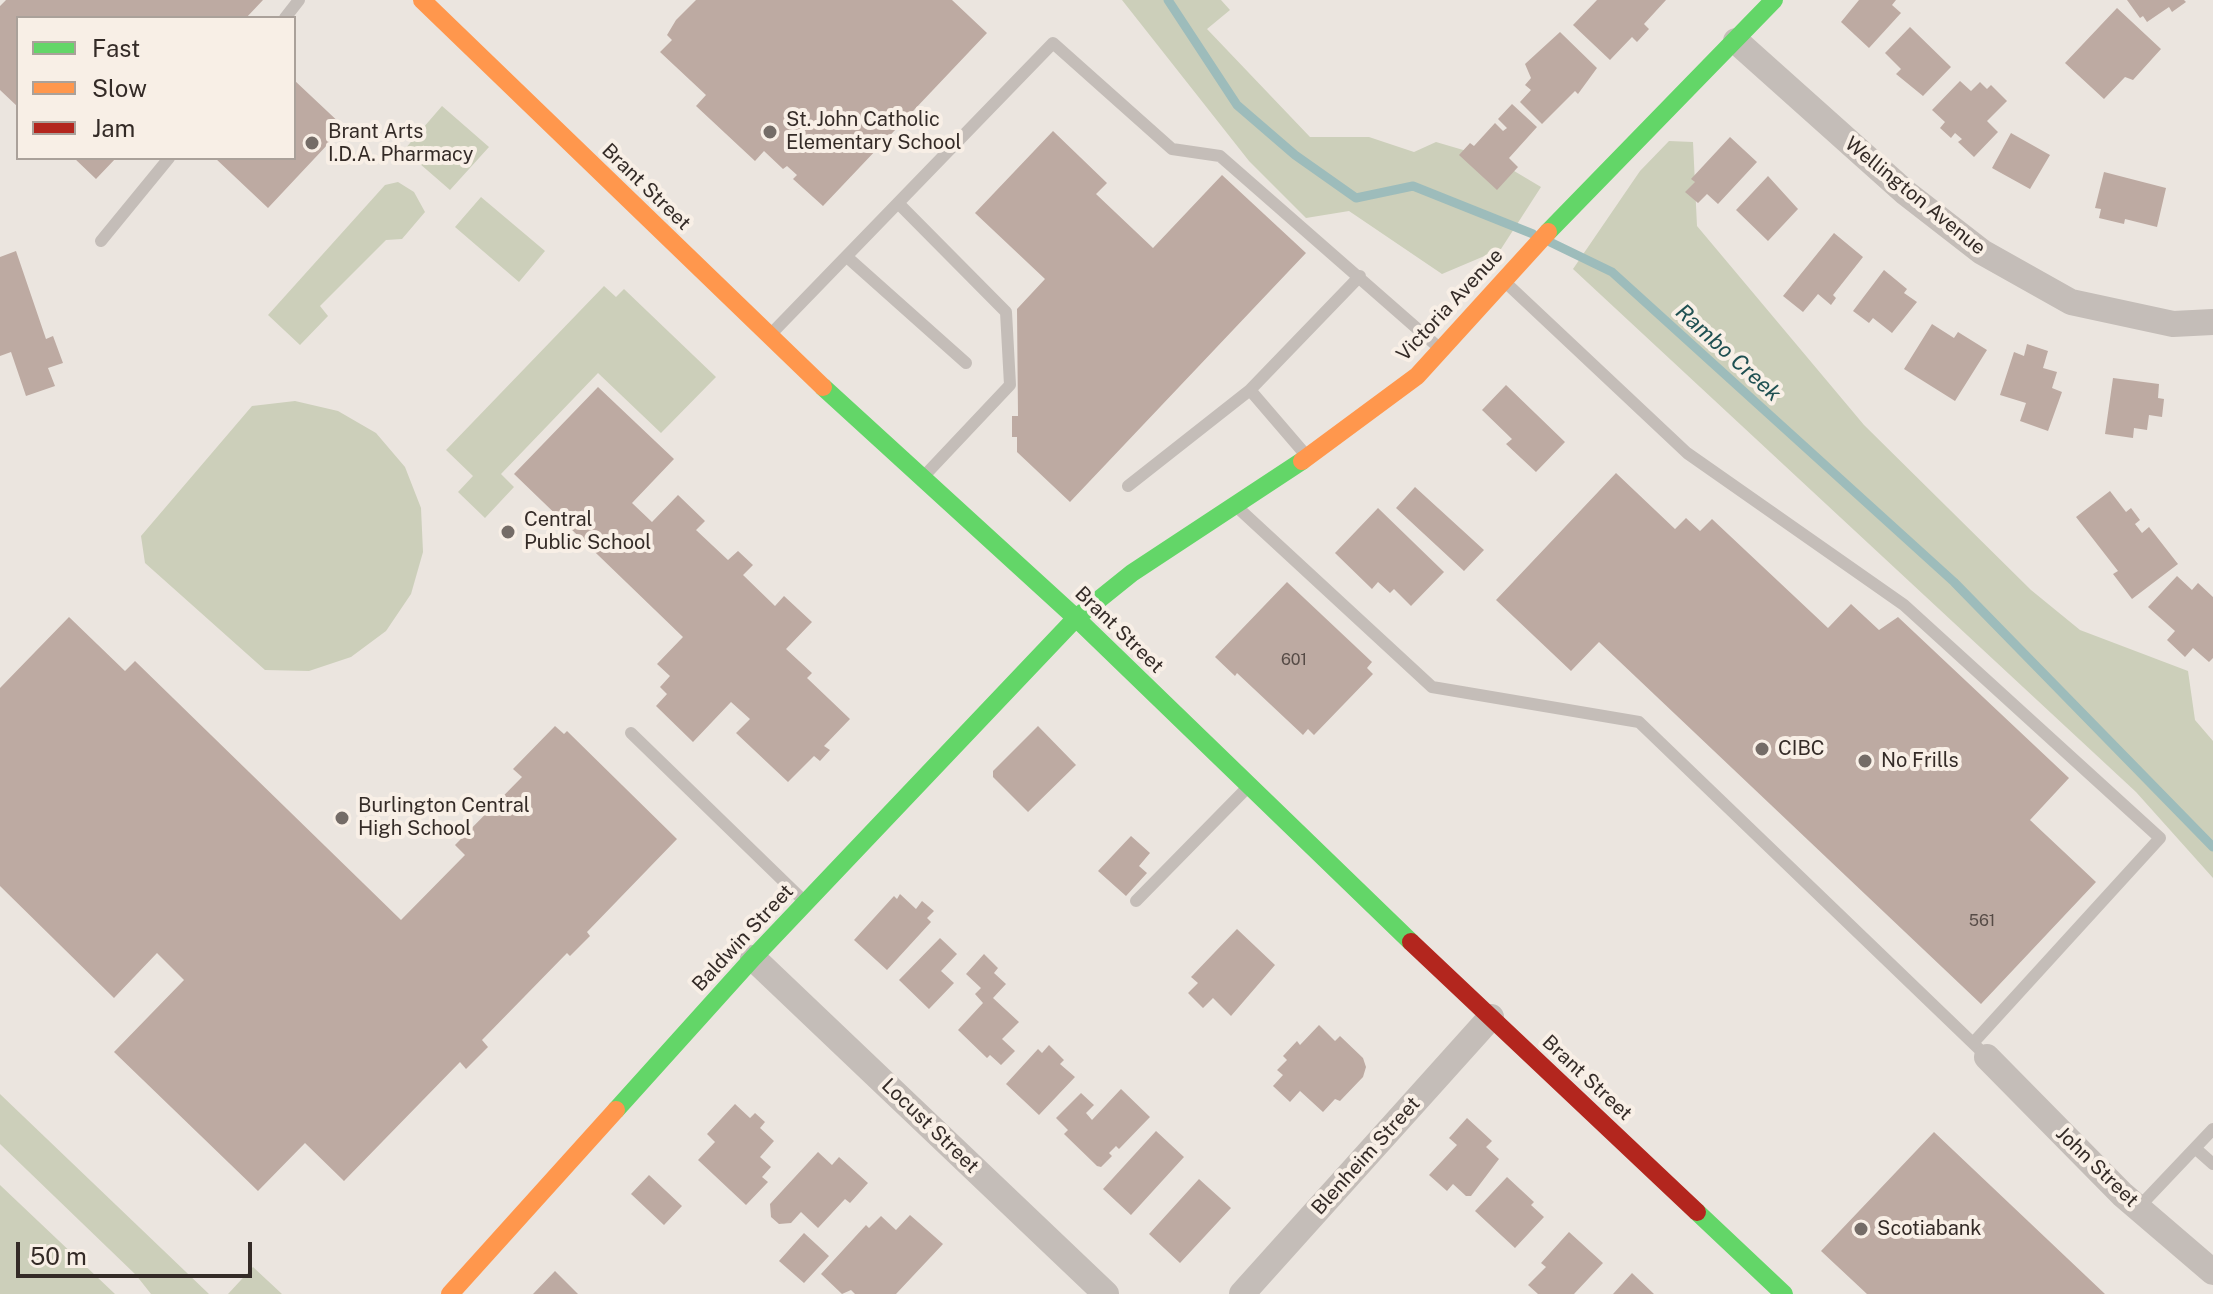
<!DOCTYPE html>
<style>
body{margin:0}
#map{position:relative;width:2213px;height:1294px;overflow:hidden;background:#ebe5df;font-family:"Public Sans",sans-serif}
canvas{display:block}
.legend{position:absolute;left:16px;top:16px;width:280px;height:144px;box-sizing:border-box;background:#f8efe6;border:2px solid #aaa19a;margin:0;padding:10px 14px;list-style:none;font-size:24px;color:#342b27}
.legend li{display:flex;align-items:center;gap:16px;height:40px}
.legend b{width:40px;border:2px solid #aaa19a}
.scale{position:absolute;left:16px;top:1242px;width:236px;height:36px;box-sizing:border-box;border:4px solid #342b27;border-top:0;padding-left:10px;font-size:24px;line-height:28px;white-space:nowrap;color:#342b27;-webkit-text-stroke:6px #f8efe6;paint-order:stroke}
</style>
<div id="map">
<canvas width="2213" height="1294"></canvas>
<ul class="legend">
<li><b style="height:10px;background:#63d668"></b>Fast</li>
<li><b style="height:10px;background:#ff974d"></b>Slow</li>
<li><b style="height:10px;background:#b3261e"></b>Jam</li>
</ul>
<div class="scale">50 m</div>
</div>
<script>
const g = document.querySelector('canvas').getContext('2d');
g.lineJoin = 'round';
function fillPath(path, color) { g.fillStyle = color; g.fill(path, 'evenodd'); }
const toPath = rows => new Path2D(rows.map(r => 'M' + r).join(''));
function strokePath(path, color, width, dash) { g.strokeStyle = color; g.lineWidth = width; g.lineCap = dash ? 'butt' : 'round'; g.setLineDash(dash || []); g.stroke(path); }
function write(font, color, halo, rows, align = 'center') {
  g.font = font + ' "Public Sans",sans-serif'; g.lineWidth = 8; g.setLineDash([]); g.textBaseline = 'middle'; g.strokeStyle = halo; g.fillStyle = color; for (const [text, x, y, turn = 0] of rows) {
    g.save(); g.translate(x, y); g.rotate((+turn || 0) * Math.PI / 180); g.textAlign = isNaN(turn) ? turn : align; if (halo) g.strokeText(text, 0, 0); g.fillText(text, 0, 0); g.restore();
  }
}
fillPath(toPath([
 [1122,0,1221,0,1230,10,1207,29,1310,137,1369,137,1414,152,1436,142,1494,159,1541,187,1501,249,1442,274,1349,211,1306,218,1249,161],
 [442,106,489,147,450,190,404,150],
 [1669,141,1693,142,1697,226,1864,425,2031,590,2080,630,2188,671,2195,720,2213,741,2213,878,2136,792,1573,269,1640,171],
 [398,182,414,192,425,212,402,239,386,240,320,306,328,316,300,345,268,315,385,185],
 [481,197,545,251,519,282,455,227],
 [604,286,616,297,624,289,716,377,661,433,598,373,501,474,514,487,485,518,458,492,473,476,446,450],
 [295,401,338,411,376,433,405,467,421,508,423,552,411,594,386,631,351,657,309,671,265,670,145,563,141,536,252,406],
 [0,1094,209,1294,151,1294,136,1275,0,1144],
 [0,1185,115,1294,0,1294],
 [253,1267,282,1294,228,1294]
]), '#cccfba');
strokePath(toPath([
 [1168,0,1237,105,1295,155,1356,198,1413,186,1533,234],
 [1550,242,1612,272,1954,582,2213,847]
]), '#9dbcbb', 9);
fillPath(toPath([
 [6,0,263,0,246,18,18,18,18,107,0,90,0,6],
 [696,0,952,0,987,33,823,206,793,179,797,175,787,166,783,169,764,151,755,161,696,106,706,95,660,52,672,40,667,35,676,20],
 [1597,0,1666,0,1644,24,1649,29,1637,42,1632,37,1610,60,1573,25],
 [1859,0,1896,0,1892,5,1901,13,1869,48,1841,22],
 [2127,0,2184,0,2186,2,2172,12,2169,7,2147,22,2143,16,2140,18],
 [2117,8,2161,49,2133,80,2125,77,2104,99,2065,63],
 [1910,27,1951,67,1923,96,1896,74,1901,69,1885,53],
 [1560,32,1597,68,1578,94,1575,91,1542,124,1520,102,1531,90,1525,85,1531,78,1525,64],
 [294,80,344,127,268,208,215,158,294,158],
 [1960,81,1971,91,1980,82,1987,89,1991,85,2007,101,1987,121,1998,132,1974,157,1958,142,1962,139,1955,133,1951,138,1940,128,1945,122,1932,110],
 [1512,104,1537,127,1509,158,1518,167,1497,190,1459,155,1470,143,1474,146,1495,123,1503,131,1507,128,1498,119],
 [1053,131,1107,183,1096,194,1153,248,1222,175,1306,253,1070,502,1017,452,1017,437,1012,437,1012,416,1018,416,1017,309,1045,279,975,213],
 [2011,133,2050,155,2030,189,1992,168],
 [1730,137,1757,162,1718,204,1707,194,1698,203,1685,192,1695,182,1691,179],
 [74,158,116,158,96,179],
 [2104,172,2166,188,2157,227,2125,219,2124,224,2099,218,2101,209,2095,208],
 [1768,176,1798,209,1768,241,1736,210],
 [1834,233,1863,257,1833,295,1836,298,1831,305,1818,294,1803,312,1783,296],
 [16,251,46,339,53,336,63,363,48,368,55,386,26,396,11,352,0,356,0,257],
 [1884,270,1907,289,1904,293,1917,302,1892,333,1873,318,1869,323,1853,311],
 [1932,324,1954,338,1958,332,1987,350,1955,401,1904,369],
 [2027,344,2048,351,2043,368,2057,372,2052,388,2062,392,2048,431,2020,421,2026,403,2000,395,2014,352,2024,356],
 [2113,378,2159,384,2158,398,2164,399,2162,417,2149,415,2147,430,2134,428,2133,438,2105,434],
 [1506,385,1565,442,1536,472,1506,444,1512,439,1482,410],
 [598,387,674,459,632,503,652,522,678,495,705,521,696,530,728,560,738,551,753,565,743,575,775,606,784,596,812,622,786,649,812,673,807,678,850,719,824,746,830,750,820,761,814,756,788,782,736,733,750,719,731,702,693,742,656,706,667,694,660,687,670,676,657,664,683,637,514,474],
 [1616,473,1675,529,1686,518,1700,531,1712,519,1828,628,1851,604,1879,630,1898,617,2069,778,2030,820,2096,882,1981,1004,1599,642,1571,671,1496,600],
 [1415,487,1484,550,1464,571,1396,508],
 [2110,491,2126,512,2131,508,2140,520,2135,524,2142,533,2149,527,2178,564,2132,599,2113,574,2118,571,2076,517],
 [1378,508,1444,572,1411,606,1394,589,1390,593,1378,582,1372,589,1335,553],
 [2177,576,2192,590,2198,583,2213,597,2213,658,2209,662,2193,648,2185,657,2167,640,2175,631,2148,607],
 [1287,582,1372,662,1367,668,1373,674,1314,735,1308,729,1303,735,1237,673,1235,676,1215,657],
 [69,617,125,671,135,661,401,920,465,855,455,845,522,777,513,769,555,726,564,734,567,731,677,839,587,932,590,936,570,956,567,953,482,1040,488,1047,466,1069,460,1062,344,1181,305,1143,258,1191,114,1052,184,980,157,953,114,998,0,886,0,688],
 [1038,726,1076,765,1028,812,993,777,993,771],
 [1131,836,1150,853,1139,866,1147,873,1126,896,1098,871],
 [900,894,916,909,922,901,934,911,927,918,931,922,887,970,854,940,894,896,897,899],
 [1237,929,1275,965,1231,1016,1213,998,1203,1008,1188,993,1198,983,1191,977],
 [940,938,957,954,941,971,954,983,929,1009,899,980],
 [984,954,998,968,994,973,1006,984,993,998,1019,1022,1002,1039,1015,1051,1001,1065,990,1055,987,1058,958,1030,983,1003,975,994,981,988,966,974],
 [1319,1025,1335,1041,1340,1036,1363,1058,1366,1067,1363,1077,1340,1101,1335,1099,1323,1112,1300,1091,1290,1102,1273,1086,1283,1075,1277,1070,1287,1060,1283,1056,1297,1041,1300,1045],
 [1049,1045,1064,1060,1060,1064,1075,1077,1039,1115,1006,1084,1038,1049,1042,1053],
 [1121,1089,1150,1117,1119,1149,1116,1146,1109,1153,1112,1156,1101,1167,1097,1166,1064,1134,1068,1130,1056,1118,1081,1093,1094,1105,1086,1113,1092,1120],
 [735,1104,750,1118,755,1113,765,1122,760,1128,774,1141,760,1157,771,1167,762,1177,768,1182,746,1205,698,1160,715,1142,707,1134],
 [1467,1118,1492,1141,1486,1147,1499,1159,1471,1196,1466,1196,1453,1184,1447,1191,1429,1175,1457,1145,1449,1138],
 [1156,1131,1184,1157,1131,1215,1103,1189],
 [1934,1132,2105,1294,1867,1294,1821,1251],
 [818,1152,832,1165,839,1157,868,1183,850,1203,845,1199,818,1228,801,1212,791,1223,779,1224,771,1217,770,1204],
 [649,1175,682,1206,664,1225,631,1194],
 [1507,1177,1534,1202,1531,1205,1544,1217,1515,1248,1475,1211],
 [1199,1179,1231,1208,1180,1263,1149,1234],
 [910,1215,943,1244,896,1294,855,1294,851,1290,842,1294,821,1274,866,1225,869,1228,881,1216,896,1230],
 [1569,1232,1603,1263,1574,1294,1538,1294,1528,1285,1546,1267,1541,1263],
 [804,1233,829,1256,804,1283,779,1261],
 [555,1271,578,1294,533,1294],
 [1632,1273,1654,1294,1613,1294]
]), '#bdaaa2');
strokePath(toPath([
 [285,18,299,0],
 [898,203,1006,312,1010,385,926,474],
 [101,241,169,158],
 [847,257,966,363],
 [1504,281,1687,453,1904,605,2160,838,1973,1043],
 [771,334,1053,43,1172,149,1220,156,1437,346],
 [1250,390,1305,454],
 [1128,486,1250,390,1360,276],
 [1237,507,1432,687,1639,722,1979,1049],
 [631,733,804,901],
 [1136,901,1246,789],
 [2195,1148,2213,1164],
 [2138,1208,2213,1129]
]), '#c4bdb8', 12);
strokePath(toPath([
 [1736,41,1906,193,1982,252,2071,302,2173,324,2213,322],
 [753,958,1106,1294],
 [1987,1057,2123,1195,2213,1272],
 [1242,1294,1491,1017]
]), '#c4bdb8', 26);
strokePath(toPath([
 [1548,232,1774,0],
 [823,387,1076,618,1411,942],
 [616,1110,753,958,1076,618,1132,573,1302,461],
 [1697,1212,1784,1294]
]), '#63d668', 18);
strokePath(toPath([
 [422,0,823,387],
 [1302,461,1417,376,1548,232],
 [450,1294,616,1110]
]), '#ff974d', 18);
strokePath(toPath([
 [1411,942,1697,1212]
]), '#b3261e', 18);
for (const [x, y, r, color] of [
 [770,132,8,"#746c67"],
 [312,143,8,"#746c67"],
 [508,532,8,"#746c67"],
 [1762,749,8,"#746c67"],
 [1865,761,8,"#746c67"],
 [342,818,8,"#746c67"],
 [1861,1229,8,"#746c67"]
]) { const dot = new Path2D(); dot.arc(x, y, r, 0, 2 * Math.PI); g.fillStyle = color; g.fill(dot); strokePath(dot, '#f8efe6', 3); }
write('16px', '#564b46', null, [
 ["601",1294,660],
 ["561",1982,921]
]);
write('20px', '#342b27', '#f8efe6', [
 ["St. John Catholic",786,120],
 ["Elementary School",786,143],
 ["Brant Arts",328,132],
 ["I.D.A. Pharmacy",328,155],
 ["Central",524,520],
 ["Public School",524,543],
 ["CIBC",1778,749],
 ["No Frills",1881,761],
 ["Burlington Central",358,806],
 ["High School",358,829],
 ["Scotiabank",1877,1229]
], 'left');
write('20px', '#342b27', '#f8efe6', [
 ["Brant Street",646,187,44],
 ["Wellington Avenue",1915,196,39],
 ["Victoria Avenue",1450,305,-47],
 ["Brant Street",1119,630,44],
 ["Baldwin Street",743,938,-47],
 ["Brant Street",1587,1078,43],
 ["Locust Street",930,1126,44],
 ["Blenheim Street",1366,1156,-48],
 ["John Street",2097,1167,44]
]);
write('italic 22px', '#1f5052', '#f8efe6', [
 ["Rambo Creek",1728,353,42]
]);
</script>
